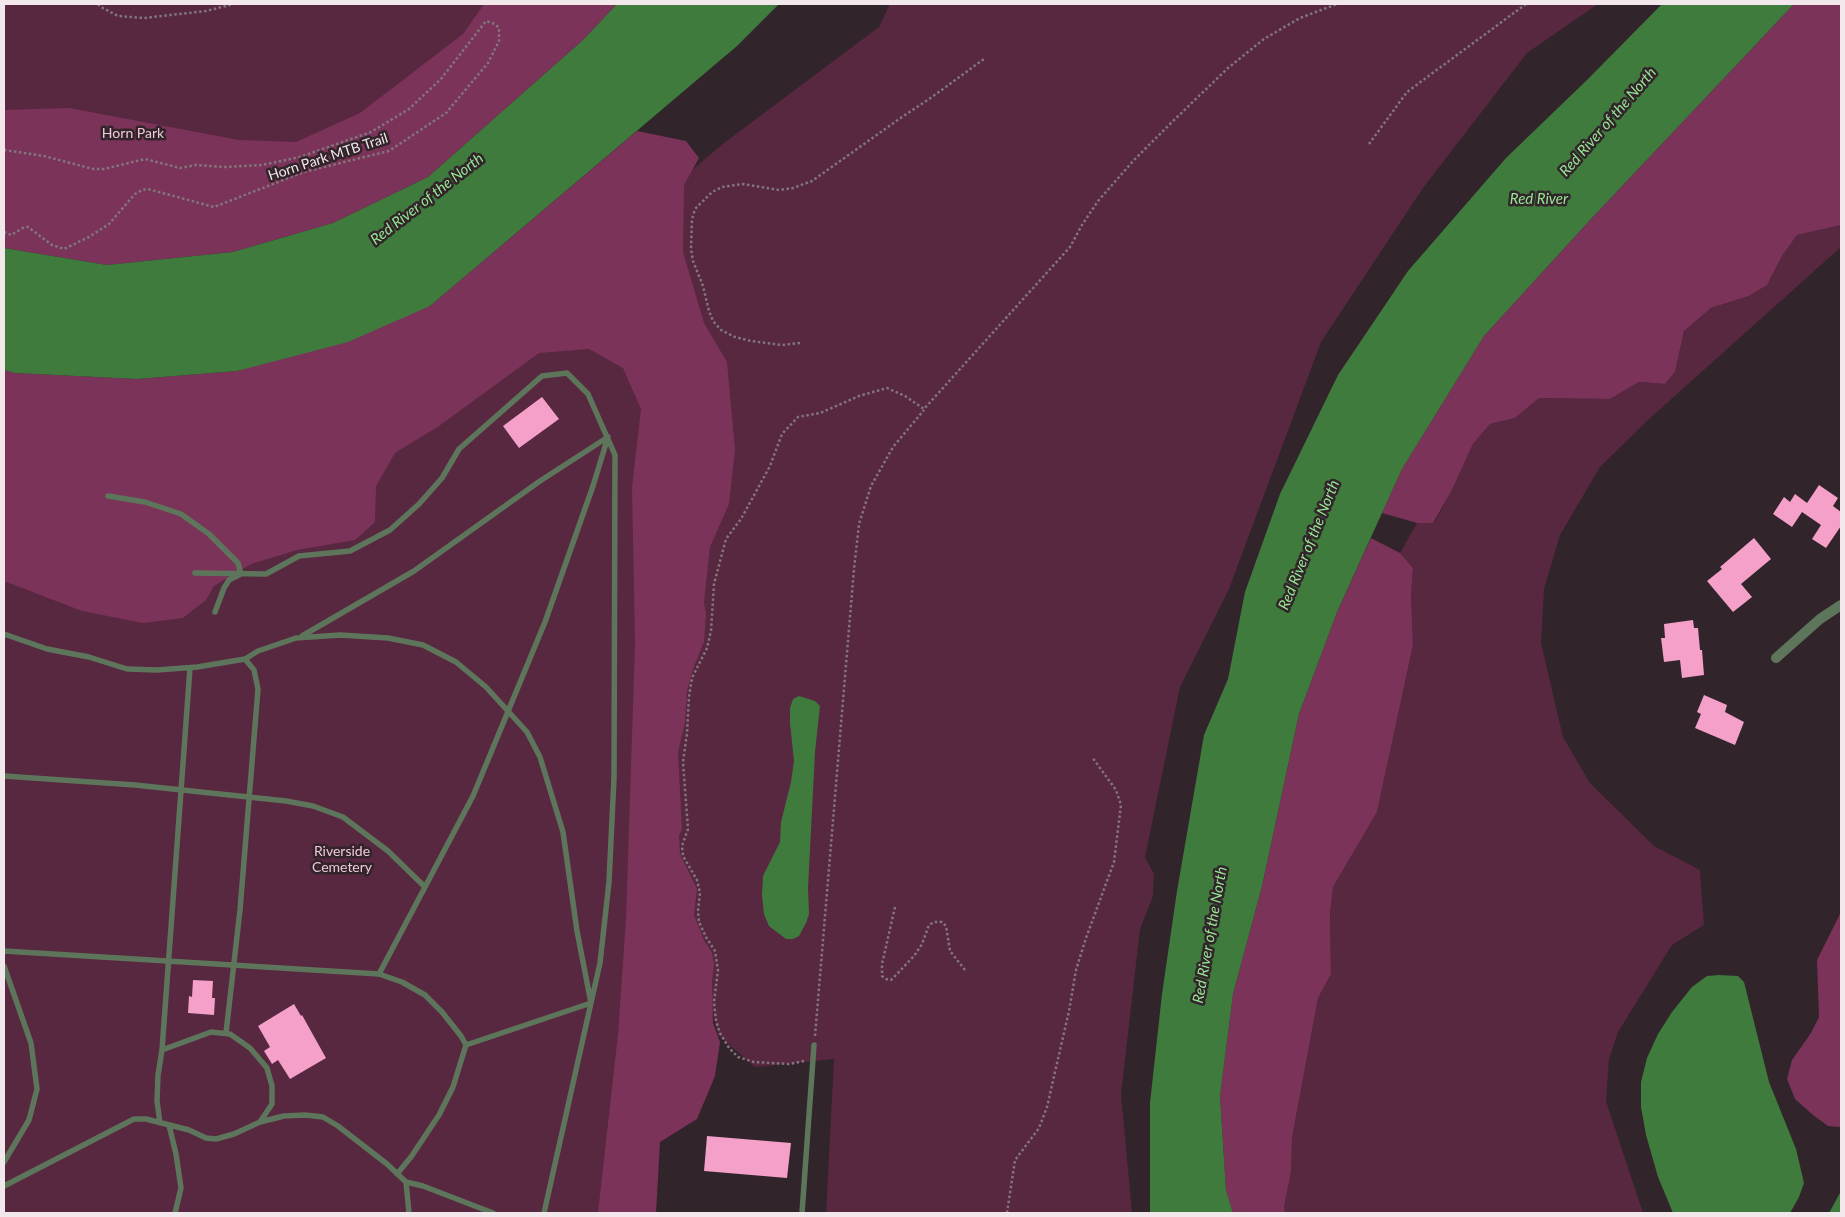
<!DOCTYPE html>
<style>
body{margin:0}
#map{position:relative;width:1845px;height:1217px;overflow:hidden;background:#31242a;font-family:Lato,sans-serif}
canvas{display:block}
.frame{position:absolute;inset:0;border:5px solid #f2e8ec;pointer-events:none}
</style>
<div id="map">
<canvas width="1845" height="1217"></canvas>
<div class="frame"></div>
</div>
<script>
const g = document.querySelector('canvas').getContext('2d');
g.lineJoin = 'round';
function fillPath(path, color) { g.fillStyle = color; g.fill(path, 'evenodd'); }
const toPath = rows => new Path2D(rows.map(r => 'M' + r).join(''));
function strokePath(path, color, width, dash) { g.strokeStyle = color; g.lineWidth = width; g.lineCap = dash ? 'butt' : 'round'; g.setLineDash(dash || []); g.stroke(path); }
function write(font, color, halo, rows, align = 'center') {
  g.font = font + ' Lato,sans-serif'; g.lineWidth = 5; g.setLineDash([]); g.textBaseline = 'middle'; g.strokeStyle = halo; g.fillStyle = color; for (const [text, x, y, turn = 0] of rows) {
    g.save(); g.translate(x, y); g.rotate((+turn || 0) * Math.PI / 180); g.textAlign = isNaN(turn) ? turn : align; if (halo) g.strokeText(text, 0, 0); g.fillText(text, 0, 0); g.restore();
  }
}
fillPath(toPath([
 [4,4,516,4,556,64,4,248],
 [890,4,1598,4,1527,53,1423,188,1321,342,1229,589,1180,687,1145,857,1154,874,1153,896,1140,929,1121,1094,1132,1213,826,1213,834,1059,755,1067,718,1035,703,969,629,1213,4,1213,4,500,141,500,685,176,724,143,879,27],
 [1841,225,1841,247,1648,420,1600,467,1560,535,1544,589,1541,643,1563,737,1590,783,1654,846,1700,870,1704,925,1672,945,1618,1032,1609,1059,1606,1101,1643,1213,1285,1213,1284,1207,1291,1172,1292,1138,1318,998,1331,974,1330,914,1333,887,1377,812,1413,645,1411,595,1413,568,1400,553,1417,523,1434,523,1452,490,1473,444,1490,424,1515,418,1539,398,1610,399,1639,382,1665,384,1675,372,1684,331,1711,308,1749,296,1767,285,1782,256,1797,235]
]), '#582740');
fillPath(toPath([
 [484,4,617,4,583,40,428,177,333,223,233,252,107,265,4,248,4,110,69,108,239,140,296,142,360,113,463,34],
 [1794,4,1841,4,1841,225,1797,235,1782,256,1767,285,1749,296,1711,308,1684,331,1675,372,1665,384,1639,382,1610,399,1539,398,1515,418,1490,424,1473,444,1452,490,1433,523,1417,523,1382,513,1402,469,1484,336,1590,220],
 [637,131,686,141,699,158,684,185,683,252,704,323,727,362,735,450,729,504,710,547,704,602,706,614,704,642,693,669,687,691,685,722,678,753,682,829,679,836,680,854,697,889,694,915,704,940,712,953,714,964,712,982,713,1023,720,1042,715,1076,697,1119,660,1142,656,1213,598,1213,618,1034,626,919,635,643,632,487,641,409,623,368,589,349,539,353,439,426,395,453,376,486,375,522,355,540,297,550,251,564,214,586,206,600,183,618,143,623,82,611,4,581,4,370,15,373,137,379,237,371,430,306],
 [1371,538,1400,553,1413,568,1411,595,1413,645,1377,812,1333,887,1330,914,1331,974,1318,998,1292,1138,1291,1172,1284,1207,1285,1213,1233,1213,1226,1190,1220,1096,1233,994,1262,886,1299,714,1337,612],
 [1841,912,1841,1127,1828,1126,1813,1115,1795,1099,1787,1079,1792,1060,1811,1033,1819,1017,1817,960]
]), '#7b3359');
fillPath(toPath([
 [617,4,779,4,737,46,430,306,348,342,237,371,137,379,15,373,4,370,4,248,107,265,233,252,333,223,428,177,583,40],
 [1662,4,1794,4,1590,220,1484,336,1402,469,1337,612,1299,714,1262,886,1233,994,1220,1096,1226,1190,1233,1213,1150,1213,1150,1103,1162,994,1177,891,1204,735,1228,679,1245,592,1280,494,1338,375,1408,271,1506,158,1587,80],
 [799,696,815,701,820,706,815,752,808,888,809,914,806,923,799,936,793,939,786,939,769,926,764,914,762,895,763,876,780,842,781,822,791,782,794,761,790,723,790,708,793,699],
 [1719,975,1738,976,1744,982,1769,1082,1796,1149,1804,1183,1799,1197,1790,1213,1673,1213,1658,1177,1646,1135,1641,1107,1641,1082,1647,1058,1658,1034,1672,1012,1692,987,1707,976],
 [1841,1191,1841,1213,1829,1213]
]), '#407b3e');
fillPath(toPath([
 [542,397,559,419,519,448,503,426],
 [1819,485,1838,498,1833,506,1841,512,1841,526,1826,548,1812,539,1821,525,1802,512,1792,527,1773,514,1784,497,1790,502,1795,494,1807,503],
 [1754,538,1771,559,1741,584,1752,597,1733,612,1707,581,1722,569,1720,567],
 [1693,620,1694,628,1698,628,1700,650,1702,650,1704,675,1682,678,1680,660,1664,662,1661,638,1665,638,1664,624],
 [1704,695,1727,705,1725,712,1744,722,1735,745,1695,728,1701,714,1697,712],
 [193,980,213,981,212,998,215,998,214,1015,188,1013,189,996,192,997],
 [294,1004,301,1016,302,1015,326,1058,290,1079,278,1060,272,1064,264,1051,270,1047,258,1026],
 [707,1136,791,1143,787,1178,704,1171]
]), '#f4a0c8');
strokePath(toPath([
 [98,4,101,7,118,16,144,18,206,11,234,4],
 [1369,144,1407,92,1526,4],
 [4,150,44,156,93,169,104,169,145,159,180,168,196,165,225,167,262,165,300,157,371,132,409,109,441,79,486,21,495,24,499,28,499,41,488,63,446,113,389,151,304,172,214,207,148,189,142,190,135,194,109,224,89,237,64,249,52,245,28,227,23,228,11,235,4,232],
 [800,343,782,345,751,341,735,337,721,330,713,321,709,311,703,286,693,261,691,249,692,219,695,209,712,192,722,187,743,184,779,190,793,188,812,181,902,117,932,97,984,59],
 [895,907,882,964,882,976,886,979,891,980,896,975,914,956,922,944,929,925,934,922,942,922,946,926,950,951,965,970],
 [815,1036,854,569,859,524,871,486,893,447,924,410],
 [804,1061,789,1064,754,1062,738,1057,729,1048,720,1033,716,1021,714,1002,718,970,715,951,706,937,699,922,698,911,700,893,697,880,683,856,682,846,688,829,683,762,687,733,689,697,692,678,707,648,711,631,714,584,726,539,741,519,770,466,782,434,798,417,820,413,859,396,887,388,905,396,924,409,1070,247,1082,225,1098,201,1134,160,1172,122,1228,68,1264,39,1300,18,1337,4],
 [1007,1213,1015,1160,1039,1128,1047,1107,1069,1011,1076,970,1086,938,1114,862,1121,805,1116,790,1092,757]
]), '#82767c', 2.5, [2.5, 2.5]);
strokePath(toPath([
 [108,496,145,502,181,514,209,534,238,563,241,574,229,580,224,588,215,612],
 [195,573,266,574,299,556,350,551,390,530,419,504,442,478,459,449,542,376,567,373,588,394,615,455,614,778,609,882,600,963,591,1003,466,1045,453,1087,439,1115,411,1157,397,1174],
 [4,634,47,649,89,657,127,669,157,670,197,667,245,659,258,651,296,638,340,635,388,638,423,645,456,662,486,687,527,732,540,757,563,832,577,931,591,1003,544,1213],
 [302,636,414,571,540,481,608,437],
 [4,776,135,785,286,801,313,806,343,817,388,851,425,887,379,974],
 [425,887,473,796,545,622,593,486,608,437],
 [4,951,379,974,402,982,425,995,442,1012,461,1036,466,1045],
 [4,966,31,1043,37,1089,29,1120,4,1162],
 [226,1033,240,910,258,689,254,670,245,659],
 [260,1122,284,1116,305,1115,323,1117,338,1126,387,1164,406,1182,409,1213],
 [160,1123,157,1101,158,1075,162,1050,190,668],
 [169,1125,176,1154,181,1188,175,1213],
 [406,1182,423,1186,493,1213],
 [4,1186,134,1119,146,1119,189,1130,206,1138,216,1139,234,1134,260,1122,272,1104,272,1086,267,1068,250,1048,230,1034,211,1032,162,1050],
 [802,1213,814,1045]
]), '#5d765b', 5.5);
strokePath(toPath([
 [1776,658,1820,619,1841,605]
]), '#5d765b', 10);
write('14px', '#f2c6d9', '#31242a', [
 ["Horn Park",133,133],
 ["Riverside",342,851],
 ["Cemetery",342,867]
]);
write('14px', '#f2e8ec', '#31242a', [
 ["Horn Park MTB Trail",328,157,-18]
]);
write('italic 15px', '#96e792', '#31242a', [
 ["Red River of the North",1608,122,-49],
 ["Red River of the North",427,199,-38],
 ["Red River",1539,199],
 ["Red River of the North",1309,545,-68],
 ["Red River of the North",1210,935,-80]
]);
</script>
